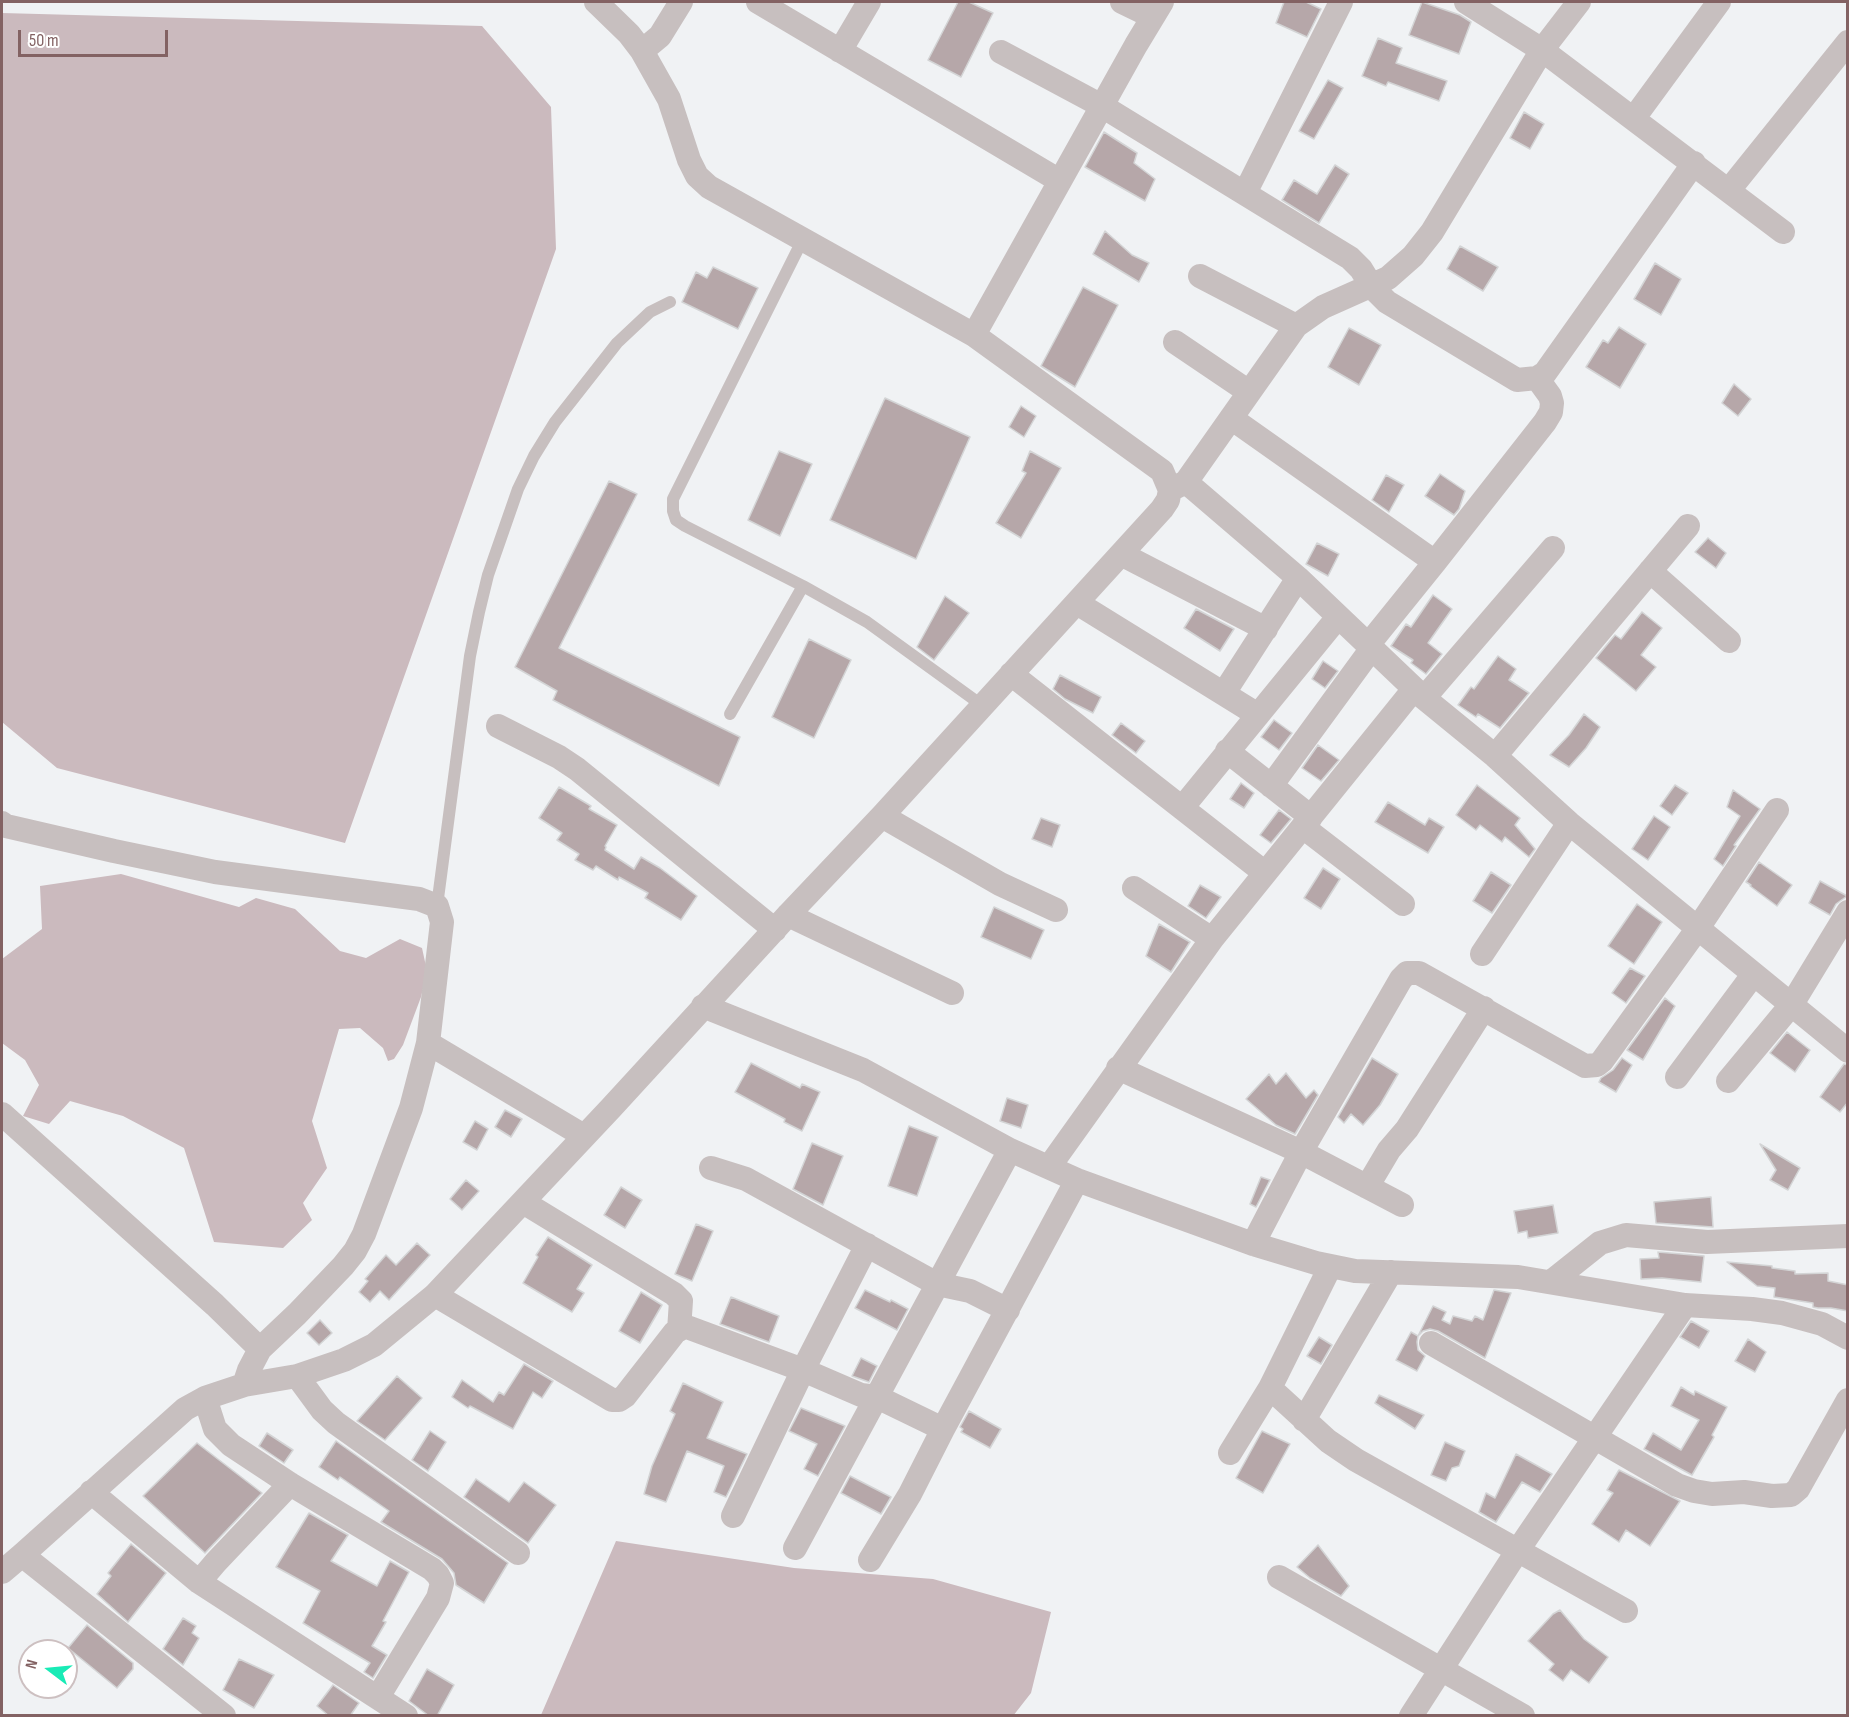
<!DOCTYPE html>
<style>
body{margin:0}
#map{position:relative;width:1849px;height:1717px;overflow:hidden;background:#f0f2f4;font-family:"Sofia Sans Condensed",sans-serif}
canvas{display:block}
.frame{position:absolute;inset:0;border:3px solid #836263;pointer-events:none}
.north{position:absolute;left:18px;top:1639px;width:60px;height:60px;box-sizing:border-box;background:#fff;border:2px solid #cdc0c1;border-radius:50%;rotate:286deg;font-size:16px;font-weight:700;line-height:24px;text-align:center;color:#836263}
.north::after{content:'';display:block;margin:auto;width:21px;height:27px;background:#19ebb6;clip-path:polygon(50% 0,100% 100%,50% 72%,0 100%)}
.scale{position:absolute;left:18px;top:30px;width:150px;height:27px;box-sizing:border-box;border:3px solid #836263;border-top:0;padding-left:8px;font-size:18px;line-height:21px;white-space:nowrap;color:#836263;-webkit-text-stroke:4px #fff;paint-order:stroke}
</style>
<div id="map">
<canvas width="1849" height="1717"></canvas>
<div class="frame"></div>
<div class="north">N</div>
<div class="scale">50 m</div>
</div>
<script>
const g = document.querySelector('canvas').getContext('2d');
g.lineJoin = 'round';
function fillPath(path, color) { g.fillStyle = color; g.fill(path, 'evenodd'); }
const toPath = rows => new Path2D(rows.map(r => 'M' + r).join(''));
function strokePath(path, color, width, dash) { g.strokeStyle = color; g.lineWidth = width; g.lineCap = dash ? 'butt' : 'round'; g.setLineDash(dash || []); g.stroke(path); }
fillPath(toPath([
 [2,13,482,26,551,107,556,249,345,843,57,768,2,722],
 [121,874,239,907,256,898,295,909,340,951,366,958,400,939,422,948,427,971,421,997,403,1045,394,1059,388,1061,383,1048,360,1028,339,1029,312,1121,327,1168,303,1203,312,1220,283,1248,214,1242,184,1148,123,1116,70,1101,49,1124,23,1116,39,1085,25,1060,2,1043,2,959,42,929,40,886],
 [616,1541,794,1568,933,1579,1051,1612,1031,1693,1013,1716,541,1715]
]), '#cbbabe');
const building = toPath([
 [958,2,969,2,993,13,961,77,928,60,958,2],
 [1284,2,1306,2,1321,9,1307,37,1276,23,1284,2],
 [1422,2,1460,15,1471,22,1459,54,1409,35,1422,2],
 [1378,38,1402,48,1396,63,1447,81,1439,101,1388,82,1386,86,1362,76,1378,38],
 [1328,80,1343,88,1314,139,1299,131,1328,80],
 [1524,112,1544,124,1530,149,1510,138,1524,112],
 [1104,132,1137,153,1134,163,1155,179,1145,201,1085,167,1104,132],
 [1335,165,1349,174,1319,223,1282,200,1294,180,1317,194,1335,165],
 [1105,231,1132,255,1149,263,1139,282,1093,254,1105,231],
 [1460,246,1498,267,1483,291,1447,269,1460,246],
 [1655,263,1681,279,1661,315,1634,299,1655,263],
 [713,267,758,288,738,329,682,302,696,272,707,278,713,267],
 [1083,287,1118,305,1075,387,1041,366,1083,287],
 [1619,327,1646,344,1620,388,1586,367,1603,340,1608,343,1619,327],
 [1349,328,1381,345,1359,385,1328,367,1349,328],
 [1734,384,1751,399,1738,416,1722,403,1734,384],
 [885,398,970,437,916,559,830,520,885,398],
 [1021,406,1036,416,1024,437,1009,427,1021,406],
 [779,451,812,464,780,536,748,520,779,451],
 [1030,451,1061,468,1021,538,996,523,1026,473,1022,471,1030,451],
 [1440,474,1465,491,1459,509,1454,515,1425,496,1440,474],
 [1386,475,1404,485,1389,512,1372,500,1386,475],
 [609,481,637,494,559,648,740,737,719,786,553,700,557,691,515,667,609,481],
 [1708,538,1726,553,1716,568,1695,552,1708,538],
 [1317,543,1339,554,1328,576,1306,564,1317,543],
 [1433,595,1452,609,1428,643,1442,654,1426,674,1411,663,1413,660,1391,646,1406,624,1411,627,1433,595],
 [945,596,969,613,934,660,917,647,945,596],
 [1196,609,1234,629,1220,651,1184,628,1196,609],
 [1642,612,1662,628,1641,655,1656,667,1636,691,1596,658,1615,635,1621,639,1642,612],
 [809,639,851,660,814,738,772,717,809,639],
 [1498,656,1516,669,1509,680,1529,693,1500,728,1478,714,1476,717,1458,705,1471,687,1474,689,1498,656],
 [1323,661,1338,671,1325,688,1312,679,1323,661],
 [1060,675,1101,697,1093,713,1065,699,1053,689,1060,675],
 [1584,714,1600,727,1586,748,1569,767,1550,755,1569,735,1584,714],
 [1274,720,1292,733,1279,750,1261,737,1274,720],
 [1121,723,1145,741,1136,753,1112,735,1121,723],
 [1318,745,1339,760,1321,781,1302,768,1318,745],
 [1241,783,1254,793,1244,808,1230,799,1241,783],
 [1477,785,1520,818,1515,825,1535,849,1529,857,1505,837,1502,842,1480,825,1476,830,1456,815,1477,785],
 [1675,785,1688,793,1672,815,1660,806,1675,785],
 [559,787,591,806,589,809,617,825,605,846,606,847,605,850,634,869,641,857,660,868,697,896,681,920,645,898,648,893,619,877,618,880,596,866,593,870,575,860,579,854,557,840,562,833,539,818,559,787],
 [1733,790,1760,809,1734,845,1736,846,1723,866,1714,859,1740,816,1727,807,1733,790],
 [1388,802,1425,825,1429,818,1444,827,1428,853,1375,822,1388,802],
 [1279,810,1291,819,1271,843,1260,835,1279,810],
 [1654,816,1670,827,1648,860,1632,849,1654,816],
 [1041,818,1060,825,1052,847,1032,839,1041,818],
 [1759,862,1792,885,1777,906,1750,886,1751,885,1746,882,1759,862],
 [1323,868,1340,879,1321,909,1304,898,1323,868],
 [1491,872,1511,885,1492,913,1473,901,1491,872],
 [1820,881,1847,896,1836,904,1830,915,1809,903,1820,881],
 [1200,885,1221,897,1206,918,1188,906,1200,885],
 [1637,904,1662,922,1634,964,1608,946,1637,904],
 [994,907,1044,930,1031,959,981,937,994,907],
 [1159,924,1190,942,1171,972,1146,956,1159,924],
 [1630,968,1645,976,1626,1003,1612,993,1630,968],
 [1665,998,1675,1006,1643,1060,1627,1050,1665,998],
 [1787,1032,1810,1050,1795,1072,1770,1053,1787,1032],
 [1372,1058,1398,1074,1380,1105,1363,1125,1351,1114,1344,1123,1338,1117,1372,1058],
 [1622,1058,1632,1065,1616,1092,1599,1082,1601,1078,1613,1070,1622,1058],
 [751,1063,800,1088,802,1084,820,1092,802,1131,784,1122,785,1119,735,1092,751,1063],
 [1844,1064,1848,1065,1848,1102,1840,1112,1820,1097,1844,1064],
 [1286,1073,1306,1098,1314,1090,1318,1095,1295,1134,1276,1125,1246,1099,1269,1074,1276,1084,1286,1073],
 [1007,1098,1028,1105,1021,1128,1000,1121,1007,1098],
 [505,1110,522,1119,511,1137,495,1127,505,1110],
 [475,1121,488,1129,477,1150,463,1142,475,1121],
 [909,1126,938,1137,917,1196,888,1186,909,1126],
 [812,1143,843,1156,823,1205,793,1189,812,1143],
 [1760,1144,1800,1168,1788,1190,1770,1180,1776,1170,1760,1144],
 [1261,1177,1270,1180,1256,1207,1250,1204,1261,1177],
 [466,1180,479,1191,462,1210,450,1199,466,1180],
 [621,1187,642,1200,625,1228,604,1215,621,1187],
 [1711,1197,1713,1227,1656,1223,1654,1202,1711,1197],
 [1553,1205,1558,1233,1528,1238,1527,1231,1518,1233,1514,1211,1553,1205],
 [696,1224,713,1231,692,1281,675,1274,696,1224],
 [548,1237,592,1265,577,1289,584,1293,572,1312,523,1283,538,1257,536,1255,548,1237],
 [417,1243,430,1255,389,1300,380,1291,370,1302,359,1292,368,1281,365,1279,386,1255,396,1265,417,1243],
 [1658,1252,1704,1256,1701,1282,1662,1278,1641,1279,1640,1259,1659,1258,1658,1252],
 [1727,1262,1772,1266,1772,1268,1795,1271,1795,1274,1828,1273,1828,1281,1848,1285,1848,1311,1831,1308,1818,1308,1813,1307,1813,1303,1774,1297,1775,1288,1757,1286,1727,1262],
 [865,1290,890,1302,891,1300,908,1309,897,1330,855,1308,865,1290],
 [1494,1290,1511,1293,1485,1358,1438,1331,1430,1329,1423,1331,1418,1336,1417,1342,1418,1350,1425,1356,1417,1371,1396,1360,1411,1332,1418,1336,1433,1306,1446,1312,1442,1320,1450,1324,1453,1316,1472,1321,1475,1316,1483,1320,1494,1290],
 [641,1292,662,1305,640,1343,619,1331,641,1292],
 [731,1297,779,1316,769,1342,720,1324,731,1297],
 [320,1320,332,1333,319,1345,307,1333,320,1320],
 [1691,1321,1709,1331,1699,1348,1680,1337,1691,1321],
 [1319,1337,1332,1345,1321,1364,1307,1356,1319,1337],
 [1748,1339,1766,1352,1755,1372,1735,1361,1748,1339],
 [861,1358,877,1366,869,1382,852,1376,861,1358],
 [524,1364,553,1381,542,1398,533,1392,513,1429,470,1406,468,1408,452,1397,462,1380,493,1402,499,1392,504,1395,524,1364],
 [397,1376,422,1398,385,1440,357,1421,397,1376],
 [683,1383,723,1402,707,1438,747,1454,726,1497,714,1492,724,1466,687,1451,666,1502,644,1494,652,1466,675,1414,670,1411,683,1383],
 [1681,1387,1694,1395,1695,1391,1727,1407,1712,1435,1714,1437,1692,1475,1644,1449,1653,1433,1681,1450,1699,1420,1671,1406,1681,1387],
 [1379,1395,1424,1415,1415,1429,1375,1403,1379,1395],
 [801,1408,845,1426,818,1476,804,1469,817,1444,789,1431,801,1408],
 [969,1411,1001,1429,990,1448,961,1432,963,1429,960,1427,969,1411],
 [430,1431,446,1442,428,1471,412,1460,430,1431],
 [1262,1431,1290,1444,1263,1493,1236,1478,1262,1431],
 [267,1433,293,1450,284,1463,259,1446,267,1433],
 [336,1441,508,1563,484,1603,456,1585,454,1573,442,1559,381,1522,389,1511,340,1477,338,1480,319,1467,336,1441],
 [1445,1442,1465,1451,1459,1466,1452,1468,1446,1481,1431,1475,1445,1442],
 [197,1443,262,1493,205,1553,143,1496,197,1443],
 [1516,1454,1552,1474,1540,1492,1522,1482,1496,1522,1479,1512,1486,1493,1495,1498,1516,1454],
 [1619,1470,1680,1501,1650,1546,1626,1530,1619,1542,1592,1524,1613,1493,1607,1490,1619,1470],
 [850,1476,891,1497,881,1514,841,1493,850,1476],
 [476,1479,509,1502,524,1482,556,1505,528,1543,464,1497,476,1479],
 [309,1513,348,1535,331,1561,377,1586,390,1561,409,1572,383,1621,386,1622,372,1646,387,1655,373,1678,364,1672,370,1663,303,1623,320,1591,276,1567,309,1513],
 [131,1544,166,1573,128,1622,97,1594,111,1576,108,1573,131,1544],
 [1318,1545,1349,1586,1341,1596,1310,1578,1297,1567,1318,1545],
 [1560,1610,1584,1639,1608,1657,1589,1683,1571,1670,1563,1681,1549,1670,1554,1664,1528,1641,1553,1614,1560,1610],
 [183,1618,196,1626,192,1633,199,1638,183,1665,163,1649,183,1618],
 [87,1625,133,1663,133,1669,117,1688,68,1648,87,1625],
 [239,1659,274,1675,254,1708,223,1690,239,1659],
 [427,1669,454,1685,437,1716,429,1716,409,1701,427,1669],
 [333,1685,359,1703,350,1716,329,1716,317,1706,333,1685]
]);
fillPath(building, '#b6a7a9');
strokePath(building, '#d3d4d5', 1.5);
strokePath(toPath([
 [803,239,673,499,673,511,676,520,685,526,803,586,867,622,983,706],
 [730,714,803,586],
 [437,906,470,656,479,612,488,575,518,489,534,456,555,422,617,343,650,312,670,302]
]), '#c7bfbf', 12);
strokePath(toPath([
 [758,2,1060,181],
 [1122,2,1153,17],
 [1466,2,1542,50,1783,232],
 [642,51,660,36,681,2],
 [840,51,869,2],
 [1001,52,1102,106,1350,258,1361,269,1372,287,1387,302,1517,380,1537,378,1545,373,1694,163],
 [1634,118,1719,2],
 [1729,190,1848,42],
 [1245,193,1341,2],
 [1200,276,1296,326],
 [974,335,1136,45,1162,2],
 [1175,342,1249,392],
 [1231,418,1435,562],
 [1186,482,1298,578,1424,698,1495,756,1569,823,1848,1051],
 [1172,489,1186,482,1296,326,1323,307,1388,278,1413,256,1432,232,1542,50,1579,2],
 [1121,554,1266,629],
 [1650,571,1729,641],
 [1077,603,1258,715],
 [1368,645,1435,562,1545,422,1551,412,1552,403,1550,396,1537,378],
 [1011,674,1265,873],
 [1224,693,1298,578],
 [1424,698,1553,548],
 [498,726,559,757,577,769,775,930],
 [1227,751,1311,817],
 [1495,756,1688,526],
 [1271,786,1372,648],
 [1182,808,1338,617],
 [882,816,1000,884,1056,910],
 [2,823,6,826,114,851,215,872,419,899,437,906,442,922,428,1043,411,1108,364,1234,355,1251,343,1266,297,1314,260,1349,249,1370,244,1385],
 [1303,827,1403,904],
 [1134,888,1212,939],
 [788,915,952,993],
 [1482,954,1569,823],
 [703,1006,863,1070,1010,1150,1077,1180,1253,1244,1316,1263,1355,1271,1518,1277,1685,1305,1752,1309,1782,1313,1822,1324,1848,1338],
 [428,1043,584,1136],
 [1118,1068,1301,1152,1402,1205],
 [1677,1077,1753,975],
 [1728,1081,1792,1004,1848,912],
 [2,1114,215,1305,260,1349],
 [1049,1167,1212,939,1414,689],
 [711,1168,746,1179,937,1284,970,1291,1008,1310],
 [1367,1187,1389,1150,1407,1129,1484,1008],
 [523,1202,674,1294,681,1301,679,1330],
 [1253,1244,1301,1152,1401,979,1407,973,1419,973,1585,1066,1597,1065,1602,1061,1698,928,1777,810],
 [1551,1282,1600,1243,1626,1235,1707,1242,1848,1236],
 [435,1295,612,1400,619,1400,625,1396,675,1332,680,1328,687,1327,803,1370,861,1395,877,1397,943,1429],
 [1431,1343,1677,1485,1694,1491,1712,1494,1744,1492,1772,1496,1791,1495,1798,1489,1848,1400],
 [297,1376,322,1410,336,1423,518,1553],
 [1270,1388,1328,1441,1356,1460,1626,1611],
 [205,1398,215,1429,231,1445,290,1484,432,1569,438,1575,442,1583,438,1598,378,1697],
 [1304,1420,1391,1272],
 [1230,1453,1270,1388,1330,1267],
 [290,1484,216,1562,199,1582,406,1716],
 [91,1492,199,1582],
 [733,1516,803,1370,867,1245],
 [795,1548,1010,1150],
 [22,1555,224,1716],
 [870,1560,910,1494,943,1429,1077,1180],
 [2,1572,22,1555,185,1409,205,1398,244,1385,297,1376,344,1360,374,1345,435,1295,611,1108,788,915,882,816,1162,509,1168,500,1170,490,1162,471,974,335,709,187,697,176,689,160,669,99,642,51,629,34,596,2],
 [1279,1577,1523,1716],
 [1411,1716,1518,1550,1685,1305]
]), '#c7bfbf', 24);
</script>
